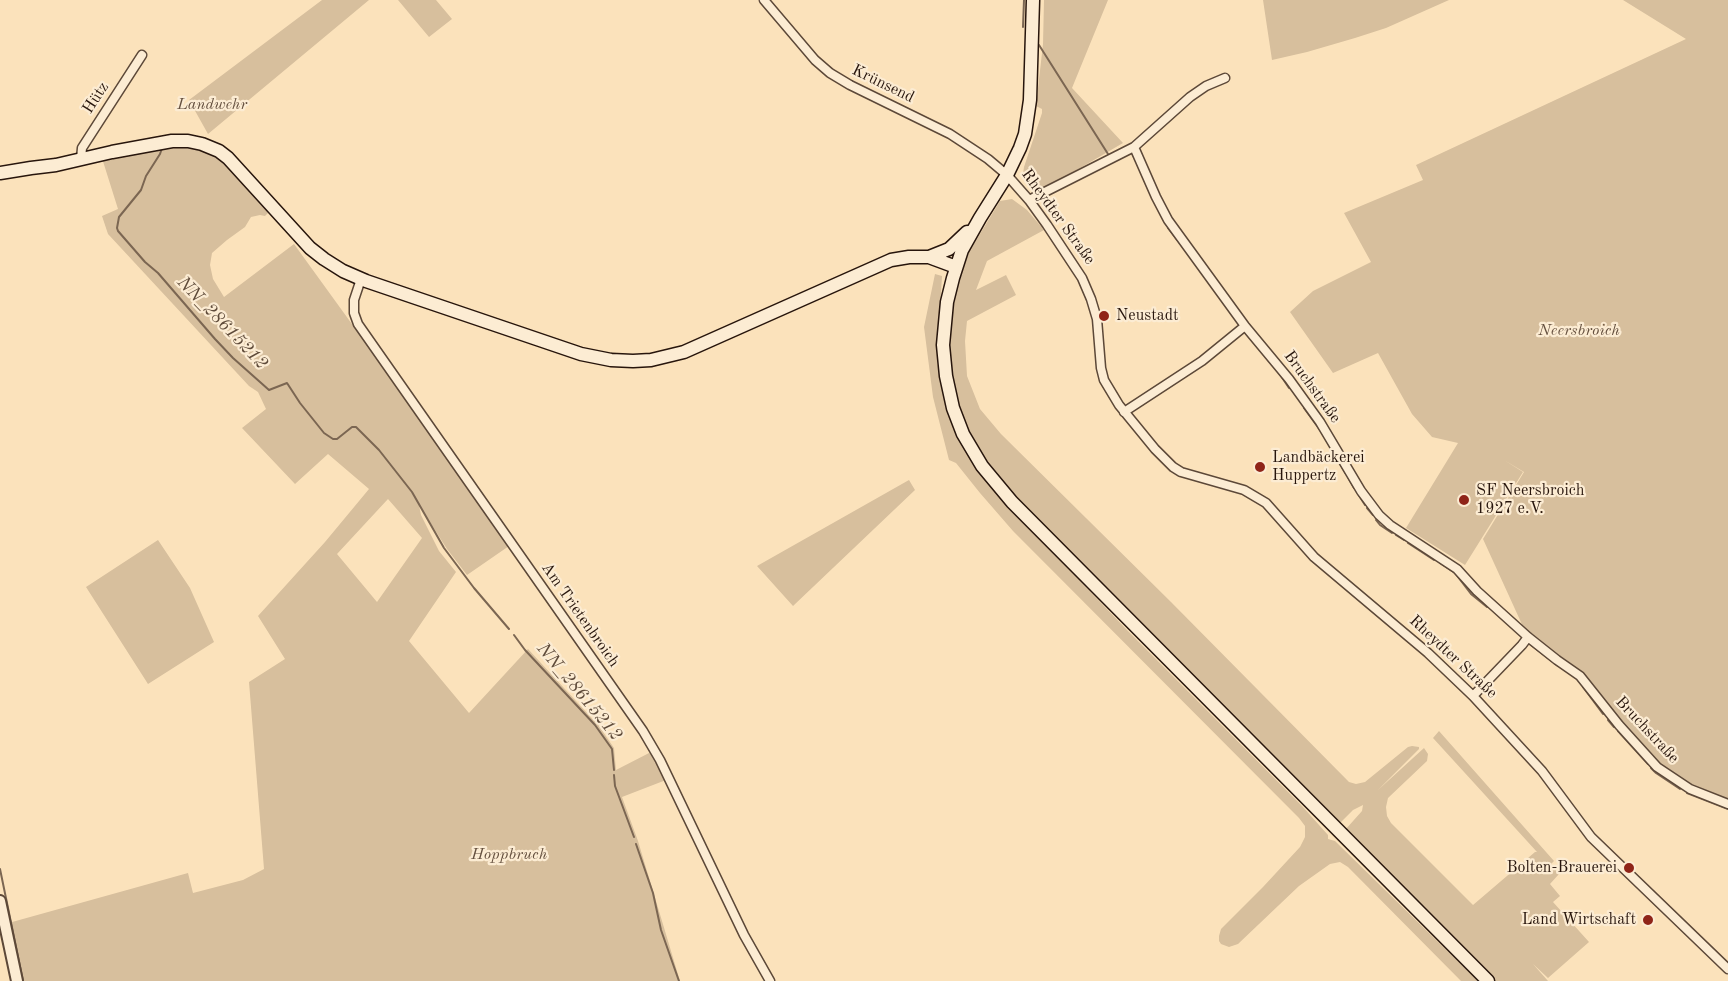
<!DOCTYPE html>
<meta charset="utf-8">
<style>
body{margin:0}
canvas{display:block;background:#fbe2bb}
</style>
<canvas width="1728" height="981"></canvas>
<script>
const g = document.querySelector('canvas').getContext('2d');
g.lineJoin = 'round';
function fillPath(path, color) { g.fillStyle = color; g.fill(path, 'evenodd'); }
const toPath = rows => new Path2D(rows.map(r => 'M' + r).join(''));
function strokePath(path, color, width, dash) { g.strokeStyle = color; g.lineWidth = width; g.lineCap = dash ? 'butt' : 'round'; g.setLineDash(dash || []); g.stroke(path); }
function write(font, color, halo, rows, align = 'center') {
  g.font = font + ' "Old Standard TT",serif'; g.lineWidth = 4.5; g.setLineDash([]); g.textBaseline = 'middle'; g.strokeStyle = halo; g.fillStyle = color; for (const [text, x, y, turn = 0] of rows) {
    g.save(); g.translate(x, y); g.rotate((+turn || 0) * Math.PI / 180); g.textAlign = isNaN(turn) ? turn : align; if (halo) g.strokeText(text, 0, 0); g.fillText(text, 0, 0); g.restore();
  }
}
fillPath(toPath([
 [322,0,369,0,208,134,189,100],
 [398,0,436,0,452,19,429,37],
 [1044,0,1108,0,1072,88,1123,143,1039,192,1034,192,1031,190,1024,180,1023,174,1024,167,1042,113,1042,109,1036,106,1043,44],
 [1263,0,1449,0,1386,28,1355,38,1307,52,1272,60],
 [1623,0,1728,0,1728,802,1686,785,1660,768,1619,722,1583,676,1525,631,1483,539,1524,472,1504,460,1523,472,1465,565,1406,528,1458,443,1432,437,1412,414,1378,353,1333,373,1290,312,1313,291,1371,262,1344,213,1423,180,1416,165,1686,39],
 [172,141,208,146,273,208,265,216,260,215,251,217,245,227,227,240,212,253,210,265,213,279,224,297,294,244,404,396,509,546,467,575,447,549,419,505,421,515,439,551,456,572,409,641,469,713,528,649,599,726,614,748,616,770,651,752,666,780,622,797,638,841,680,981,18,981,5,924,188,873,193,893,243,880,264,869,249,682,285,659,258,616,325,542,369,489,328,454,295,484,242,428,266,409,258,392,249,386,108,234,102,216,118,209,101,155],
 [388,499,422,538,377,602,337,554],
 [1012,199,1027,210,1044,230,987,261,976,290,1006,275,1016,295,967,321,965,341,967,376,980,409,1001,434,1171,602,1349,782,1356,784,1365,782,1408,747,1412,746,1419,747,1419,749,1378,790,1424,748,1428,754,1427,761,1388,798,1386,807,1387,816,1391,823,1473,905,1535,852,1537,852,1433,738,1439,731,1554,861,1551,864,1559,874,1550,884,1560,896,1553,902,1589,942,1548,978,1533,964,1548,981,1495,981,1345,830,1362,811,1363,805,1353,810,1341,822,1338,822,1010,494,979,451,963,421,953,391,949,345,950,320,958,283,969,252,1000,201],
 [935,274,942,276,937,362,946,406,972,462,1026,524,1125,628,1302,806,1328,835,1328,839,1335,841,1478,981,1461,981,1348,867,1340,862,1330,864,1299,886,1238,944,1229,947,1221,944,1219,941,1219,936,1221,929,1263,887,1300,847,1305,837,1305,826,1299,818,1013,531,980,493,956,463,949,460,933,397,924,327],
 [909,480,915,490,793,606,757,566],
 [158,540,190,588,214,642,148,684,86,587]
]), '#d7bf9d');
strokePath(toPath([
 [1023,27,1024,0],
 [1039,45,1108,154],
 [162,148,160,154,146,176,141,190,119,217,117,228,118,231,145,262,158,273,215,339,233,358,269,390,287,383,300,403,324,433,333,439,337,439,352,427,356,427,379,450,412,492,444,548,474,588,509,629],
 [1168,228,1178,241],
 [1279,373,1289,388],
 [1304,408,1320,430],
 [1341,465,1346,474],
 [1348,477,1354,488],
 [1358,494,1365,505],
 [1367,508,1373,515],
 [1376,520,1380,525,1392,533],
 [1396,535,1404,540],
 [1408,543,1434,560],
 [1440,563,1455,573,1471,594,1487,607],
 [514,635,525,650,595,725,612,749,614,770],
 [1527,642,1558,666],
 [1583,687,1603,714],
 [1608,720,1614,727],
 [1618,731,1648,764],
 [1651,768,1656,773,1680,789],
 [614,775,615,786,634,837],
 [1687,793,1728,809],
 [636,844,653,893,661,930,679,981],
 [0,869,23,981]
]), '#7b6652', 2);
const minor = toPath([
 [764,0,815,60,830,73,850,85,950,134,988,159,1007,175,1029,200,1047,225,1082,278,1091,299,1097,319,1101,368,1104,380,1119,405,1155,449,1173,467,1181,472,1244,490,1266,503,1314,557,1428,653,1473,696,1542,771,1591,837,1728,969],
 [1134,147,1156,197,1168,220,1245,326,1289,379,1320,422,1361,491,1379,515,1390,525,1457,569,1477,591,1528,637,1557,660,1580,676,1619,725,1657,767,1690,789,1728,804],
 [81,159,82,148,142,55],
 [1029,200,1134,147,1190,97,1206,86,1225,78],
 [361,279,354,300,354,313,358,324,643,731,660,760,744,935,770,981],
 [1124,412,1202,361,1245,326],
 [1473,696,1522,645,1528,637]
]);
const tertiary = toPath([
 [0,901,17,981]
]);
const secondary = toPath([
 [1033,0,1030,100,1025,134,1020,148,1007,175,980,218,962,250,953,278,947,302,943,345,946,376,953,408,963,434,982,466,1012,502,1488,981],
 [0,173,31,168,56,165,112,152,172,141,188,141,202,144,219,151,228,158,310,248,324,259,343,271,366,281,581,354,611,360,633,361,651,360,684,352,891,260,909,257,929,257,956,267],
 [929,257,949,249,967,232]
]);
strokePath(minor, '#5c4838', 11);
strokePath(tertiary, '#5c4838', 14);
strokePath(secondary, '#27150c', 15);
strokePath(minor, '#fcecd3', 8);
strokePath(tertiary, '#fcecd3', 10);
strokePath(secondary, '#fcecd3', 12);
for (const [x, y, r, color] of [
 [1104,316,6,"#8f2418"],
 [1260,467,6,"#8f2418"],
 [1464,500,6,"#8f2418"],
 [1629,868,6,"#8f2418"],
 [1648,920,6,"#8f2418"]
]) { const dot = new Path2D(); dot.arc(x, y, r, 0, 2 * Math.PI); g.fillStyle = color; g.fill(dot); strokePath(dot, '#fcecd3', 2); }
write('16px', '#27150c', '#fcecd3', [
 ["Krünsend",883,84,26],
 ["Hütz",96,98,-57],
 ["Rheydter Straße",1058,217,54],
 ["Bruchstraße",1312,387,54],
 ["Am Trietenbroich",580,615,55],
 ["Rheydter Straße",1453,657,43],
 ["Bruchstraße",1647,730,47]
]);
write('italic 16px', '#65503f', '#fcecd3', [
 ["Landwehr",212,105],
 ["Neersbroich",1579,331],
 ["Hoppbruch",509,855]
]);
write('16px', '#27150c', '#fcecd3', [
 ["Neustadt",1116,316],
 ["Landbäckerei",1272,458],
 ["Huppertz",1272,476],
 ["SF Neersbroich",1476,491],
 ["1927 e.V.",1476,509],
 ["Bolten-Brauerei",1617,868,"right"],
 ["Land Wirtschaft",1636,920,"right"]
], 'left');
write('italic 18px', '#5f4b3a', '#fcecd3', [
 ["NN_28615212",222,323,46],
 ["NN_28615212",579,692,50]
]);
</script>
